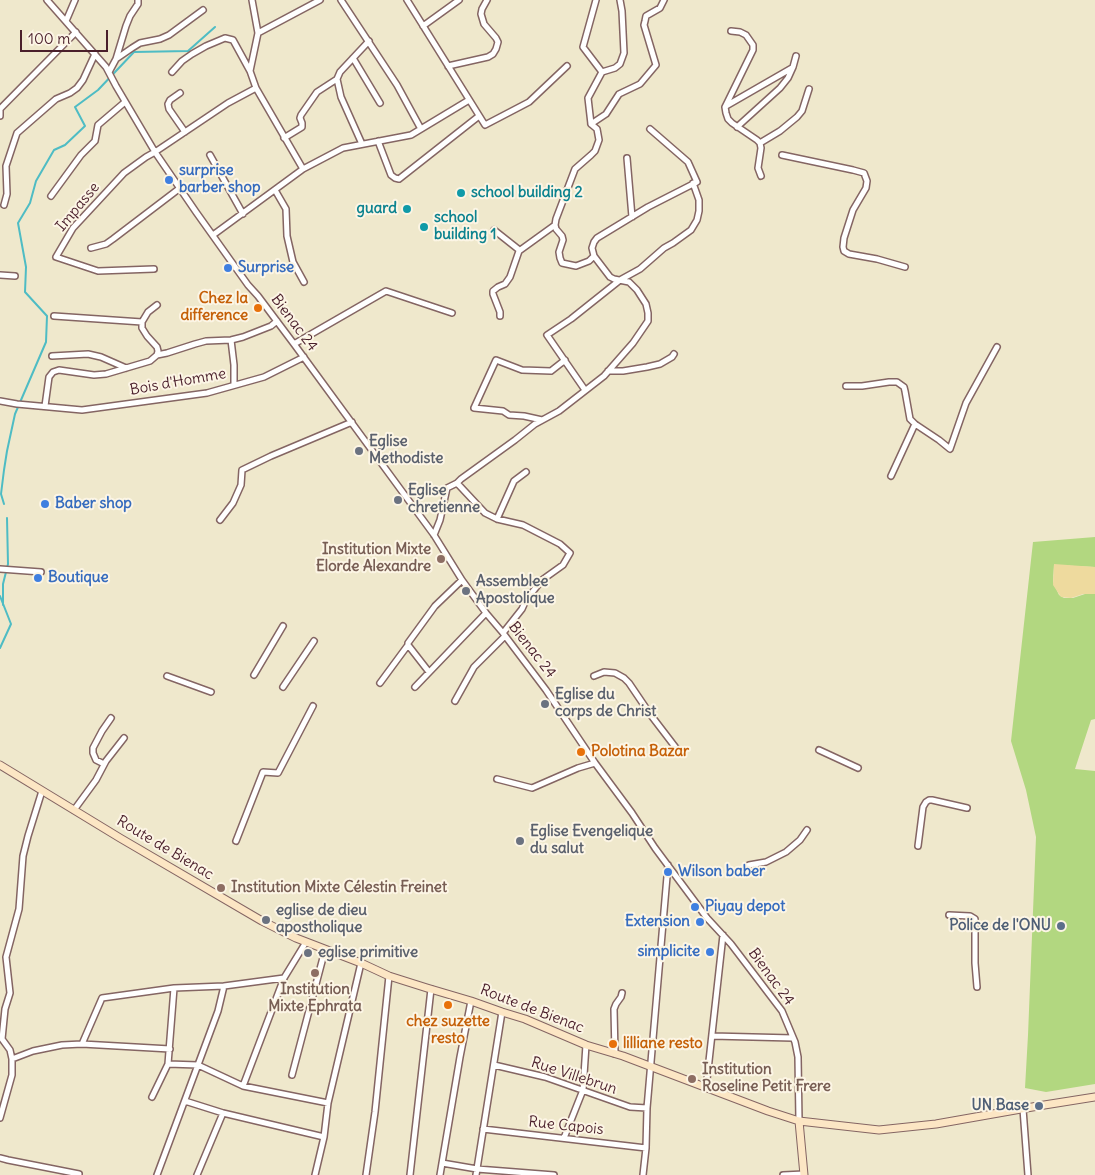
<!DOCTYPE html>
<meta charset="utf-8">
<style>
body{margin:0}
#map{position:relative;width:1095px;height:1175px;overflow:hidden;background:#efe8cc;font-family:Delius,sans-serif}
canvas{display:block}
.scale{position:absolute;left:20px;top:30px;width:88px;height:22px;box-sizing:border-box;border:2px solid #4a1f2b;border-top:0;padding-left:6px;font-size:15px;line-height:18px;white-space:nowrap;color:#4a1f2b;-webkit-text-stroke:4px #fcf5e5;paint-order:stroke}
</style>
<div id="map">
<canvas width="1095" height="1175"></canvas>
<div class="scale">100 m</div>
</div>
<script>
const g = document.querySelector('canvas').getContext('2d');
g.lineJoin = 'round';
function fillPath(path, color) { g.fillStyle = color; g.fill(path, 'evenodd'); }
const toPath = rows => new Path2D(rows.map(r => 'M' + r).join(''));
function strokePath(path, color, width, dash) { g.strokeStyle = color; g.lineWidth = width; g.lineCap = dash ? 'butt' : 'round'; g.setLineDash(dash || []); g.stroke(path); }
function write(font, color, halo, rows, align = 'center') {
  g.font = font + ' Delius,sans-serif'; g.lineWidth = 4; g.setLineDash([]); g.textBaseline = 'middle'; g.strokeStyle = halo; g.fillStyle = color; for (const [text, x, y, turn = 0] of rows) {
    g.save(); g.translate(x, y); g.rotate((+turn || 0) * Math.PI / 180); g.textAlign = isNaN(turn) ? turn : align; if (halo) g.strokeText(text, 0, 0); g.fillText(text, 0, 0); g.restore();
  }
}
fillPath(toPath([
 [1095,537,1095,567,1054,565,1053,582,1059,595,1064,598,1073,598,1088,593,1095,594,1095,719,1091,720,1075,769,1095,771,1095,1084,1046,1092,1025,1088,1028,1035,1036,837,1026,790,1011,741,1033,542]
]), '#b2d780');
fillPath(toPath([
 [1054,564,1095,567,1095,594,1083,594,1071,598,1061,597,1053,585]
]), '#eeda9e');
strokePath(toPath([
 [4,504,1,494,4,470,7,451,15,414,46,342,47,316,25,292,26,267,18,223,30,203,36,181,54,150,65,145,85,126,75,107,98,90,134,52,188,51,215,27],
 [0,596,11,624,0,648],
 [3,605,3,584,8,564,7,518]
]), '#4ebcc4', 2);
const street = toPath([
 [47,0,106,67,116,86,155,152,196,212,248,285,258,296,294,344,434,535,462,580,486,613,503,633,546,690,595,763,632,813,655,848,707,918,731,944,782,1011,795,1042,798,1057,799,1121],
 [252,0,258,33,250,71,256,88,303,169],
 [341,0,397,85,421,129],
 [407,0,485,125,529,102,567,66],
 [66,21,75,0],
 [423,26,459,0],
 [731,31,740,32,746,35,753,45,753,50,728,101,725,107,726,113,728,119,732,123,757,140,760,143,761,148,758,168,761,176],
 [258,33,320,0],
 [353,58,380,103],
 [116,59,132,48,140,43,160,39,169,35,203,10],
 [448,66,488,57,493,54,496,49,498,42,496,38,484,24,481,14,482,9,487,0],
 [109,72,116,59,126,26,130,16,138,4,138,0],
 [172,72,182,61,192,54,206,46,225,38,233,40,250,71],
 [602,72,615,68,620,64,624,53,622,11,620,0],
 [180,93,170,100,168,104,169,109,185,132],
 [726,106,792,68],
 [0,109,76,32],
 [0,116,0,108],
 [591,124,606,114,619,94,640,84,656,65,644,25,645,21,646,16,660,8,664,0],
 [737,127,780,88,788,78,793,67,796,56],
 [284,138,302,127,302,123,300,118,301,115,317,92,337,79],
 [378,141,391,175,395,178,399,179,479,116],
 [760,143,780,131,797,117,802,111,809,89],
 [362,144,341,97,337,79,340,72,369,41],
 [210,155,243,214],
 [782,155,853,170,864,173,867,181,866,188,853,210,844,238,843,247,844,251,849,254,877,259,905,267],
 [627,158,632,217],
 [275,190,286,209,287,236,293,262,304,282],
 [51,196,81,155,95,141,98,125,125,102],
 [4,205,7,194,6,166,17,133,56,99,70,93,77,88,83,80,95,54],
 [494,230,518,249,519,251,510,277,505,284,498,287,493,291,493,294,500,312,500,316],
 [213,235,303,169,343,148,411,135,469,100],
 [91,248,106,244,113,239,180,188],
 [519,251,555,225],
 [594,256,589,261,576,266,562,263,560,258,559,252,563,240,562,236,556,229,555,225,556,219,575,169,591,155,595,151,599,140,597,129,591,124,588,98,602,72,583,47,596,0],
 [154,269,98,271,56,257,73,228,124,173,146,157,155,152,228,103,256,88],
 [0,275,15,276],
 [157,305,148,312,142,322,142,328,147,336,157,347,158,351,157,355],
 [54,316,142,322],
 [231,340,234,365,234,385],
 [294,344,386,291,452,313],
 [52,356,88,354,101,357,126,368],
 [608,371,623,371,647,367,660,364,672,357,674,354],
 [846,386,862,386,889,382,897,382,904,387,905,391,910,419,915,424,939,440,950,449,966,403,997,347],
 [585,390,547,335,571,319,620,280,640,269,664,248,673,243,691,230,697,220,699,211,699,200,693,183],
 [0,401,17,404,82,410,207,393,264,377,304,357],
 [45,406,49,377,53,372,59,370,94,375,106,374,150,361,157,355,167,353,195,344,206,341,231,340,243,337,271,326,277,321],
 [542,420,524,416,509,415,503,411,474,408,496,360,522,370,551,371,565,360],
 [891,476,915,424],
 [457,483,485,513,497,519,523,525,560,544,570,553,563,565,542,580,526,600,522,609,503,633],
 [497,519,514,481,526,472],
 [220,520,233,503,241,485,242,470,271,456,352,422],
 [434,535,440,520,447,488,457,483,461,479,515,440,535,424,559,411,604,376,633,343,648,321,648,313,646,304,637,290,629,282,614,279,610,277,594,256,592,248,594,242,597,238,648,207,697,182,688,162,650,129],
 [0,569,41,572],
 [429,672,408,645,408,643,435,606,462,580],
 [254,675,283,626],
 [167,676,211,692],
 [594,676,604,672,615,673,624,678,629,683,650,714,676,748],
 [380,683,408,645],
 [283,687,314,641],
 [415,687,486,613],
 [455,701,474,667,505,636],
 [819,750,858,768],
 [104,764,96,760,93,753,93,748,102,731,111,718],
 [497,779,532,788,578,768,595,763],
 [74,810,96,780,106,761,124,738],
 [236,841,263,772,278,773,313,706],
 [918,846,923,807,926,802,929,800,932,800,967,808],
 [749,865,766,862,786,852,800,840,807,830],
 [949,915,970,916,975,919,975,963,977,987],
 [712,1036,793,1038],
 [82,1044,102,998,174,988,224,986],
 [615,1054,614,1009,616,1004,621,997,622,993],
 [12,1059,33,1051,62,1045,82,1044,170,1049],
 [168,1064,198,1065,243,1086,328,1103],
 [494,1065,545,1077,630,1107,647,1108],
 [292,1075,325,950],
 [243,1086,284,978,306,942],
 [706,1088,723,935],
 [152,1097,168,1064,174,988],
 [185,1101,223,1113,324,1137],
 [1023,1109,1028,1175],
 [0,1118,12,1075,12,1059,10,1050,2,1039,5,1009,10,993,6,957,19,909,23,856,28,836,42,791],
 [483,1129,646,1148],
 [564,1138,583,1090,586,1045],
 [0,1158,8,1160,79,1174],
 [442,1163,477,1169,554,1175],
 [157,1175,218,1011,224,986,284,978],
 [197,1175,223,1113],
 [315,1175,324,1137,328,1103,361,963],
 [366,1175,375,1112,389,976],
 [410,1175,431,989],
 [440,1175,460,1057,471,1001],
 [476,1175,502,1012],
 [643,1175,646,1148,647,1108,668,865],
 [783,1175,804,1174]
]);
const secondary = toPath([
 [0,765,120,838,262,921,296,938,361,963,389,976,427,988,471,1001,502,1012,525,1019,586,1045,623,1056,768,1111,799,1121,879,1130,936,1124,1038,1106,1095,1097],
 [799,1121,804,1175]
]);
strokePath(street, '#846563', 8);
strokePath(secondary, '#846563', 9);
strokePath(street, '#fff', 5);
strokePath(secondary, '#fce6c4', 7);
for (const [x, y, r, color] of [
 [169,180,5,"#3f7fe0"],
 [461,193,5,"#0f9aa8"],
 [407,209,5,"#0f9aa8"],
 [424,227,5,"#0f9aa8"],
 [228,268,5,"#3f7fe0"],
 [258,308,5,"#e8710a"],
 [359,451,5,"#6b7280"],
 [398,500,5,"#6b7280"],
 [45,504,5,"#3f7fe0"],
 [441,559,5,"#8d6e63"],
 [38,578,5,"#3f7fe0"],
 [466,591,5,"#6b7280"],
 [545,704,5,"#6b7280"],
 [581,752,5,"#e8710a"],
 [520,841,5,"#6b7280"],
 [668,872,5,"#3f7fe0"],
 [221,888,5,"#8d6e63"],
 [695,907,5,"#3f7fe0"],
 [266,920,5,"#6b7280"],
 [700,922,5,"#3f7fe0"],
 [1061,926,5,"#5c6f8a"],
 [710,952,5,"#3f7fe0"],
 [308,953,5,"#6b7280"],
 [315,973,5,"#8d6e63"],
 [448,1005,5,"#e8710a"],
 [613,1044,5,"#e8710a"],
 [692,1079,5,"#8d6e63"],
 [1039,1106,5,"#5c6f8a"]
]) { const dot = new Path2D(); dot.arc(x, y, r, 0, 2 * Math.PI); g.fillStyle = color; g.fill(dot); strokePath(dot, '#fcf5e5', 2); }
write('bold 15px', '#366cbe', '#fcf5e5', [
 ["surprise",179,171],
 ["barber shop",179,188],
 ["Surprise",238,268],
 ["Baber shop",55,504],
 ["Boutique",48,578],
 ["Wilson baber",678,872],
 ["Piyay depot",705,907],
 ["Extension",690,922,"right"],
 ["simplicite",700,952,"right"]
], 'left');
write('bold 15px', '#0d838f', '#fcf5e5', [
 ["school building 2",471,193],
 ["guard",397,209,"right"],
 ["school",434,218],
 ["building 1",434,235]
], 'left');
write('15px', '#4a1f2b', '#fcf5e5', [
 ["Impasse",78,207,-50],
 ["Bienac 24",294,323,53],
 ["Bois d'Homme",178,382,-10],
 ["Bienac 24",532,650,52],
 ["Route de Bienac",165,848,31],
 ["Bienac 24",771,977,54],
 ["Route de Bienac",532,1009,21],
 ["Rue Villebrun",574,1076,18],
 ["Rue Capois",566,1126,6]
]);
write('bold 15px', '#c56008', '#fcf5e5', [
 ["Chez la",248,299,"right"],
 ["difference",248,316,"right"],
 ["Polotina Bazar",591,752],
 ["chez suzette",448,1022,"center"],
 ["resto",448,1039,"center"],
 ["lilliane resto",623,1044]
], 'left');
write('bold 15px', '#5b616d', '#fcf5e5', [
 ["Eglise",369,442],
 ["Methodiste",369,459],
 ["Eglise",408,491],
 ["chretienne",408,508],
 ["Assemblee",476,582],
 ["Apostolique",476,599],
 ["Eglise du",555,695],
 ["corps de Christ",555,712],
 ["Eglise Evengelique",530,832],
 ["du salut",530,849],
 ["eglise de dieu",276,911],
 ["apostholique",276,928],
 ["eglise primitive",318,953]
], 'left');
write('bold 15px', '#785e54', '#fcf5e5', [
 ["Institution Mixte",431,550,"right"],
 ["Elorde Alexandre",431,567,"right"],
 ["Institution Mixte Célestin Freinet",231,888],
 ["Institution",315,990,"center"],
 ["Mixte Ephrata",315,1007,"center"],
 ["Institution",702,1070],
 ["Roseline Petit Frere",702,1087]
], 'left');
write('bold 15px', '#4e5e75', '#fcf5e5', [
 ["Police de l'ONU",1051,926],
 ["UN Base",1029,1106]
], 'right');
</script>
